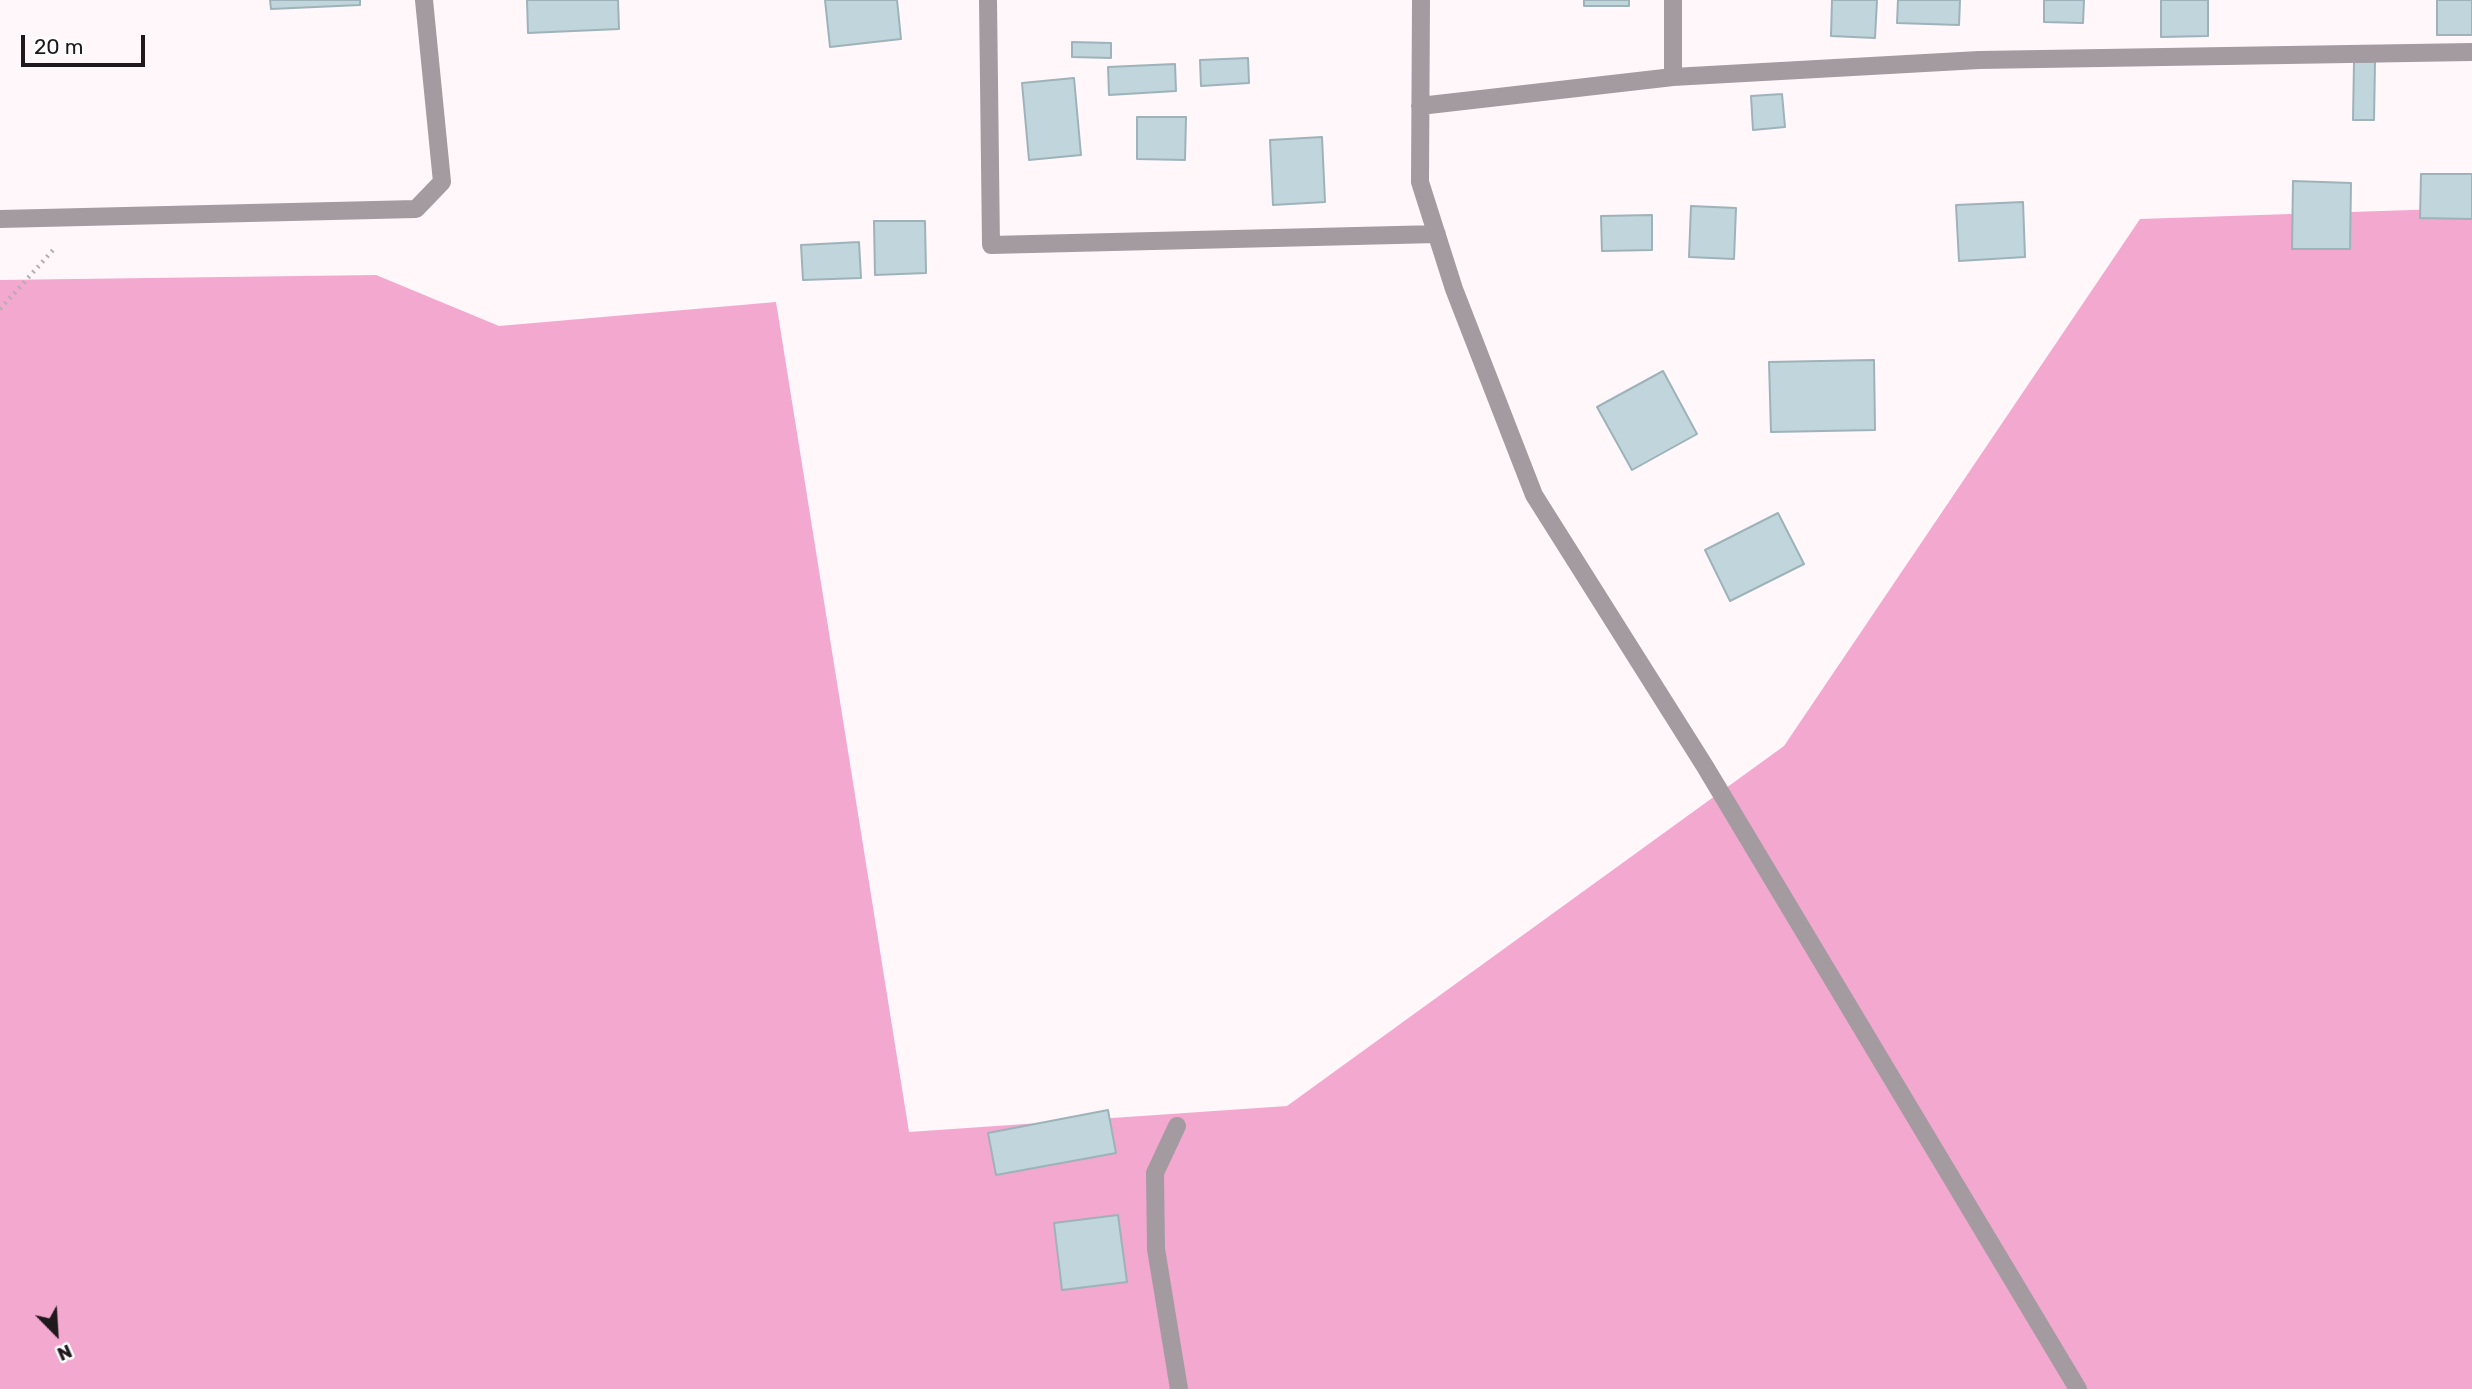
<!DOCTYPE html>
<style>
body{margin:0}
#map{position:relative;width:2472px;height:1389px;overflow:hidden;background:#fff7fa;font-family:Rubik,sans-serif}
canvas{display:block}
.north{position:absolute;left:21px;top:1298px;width:70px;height:70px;-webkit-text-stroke:5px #fff;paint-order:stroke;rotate:156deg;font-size:19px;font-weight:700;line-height:28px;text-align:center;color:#1f181c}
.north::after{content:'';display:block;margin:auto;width:24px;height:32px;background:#1f181c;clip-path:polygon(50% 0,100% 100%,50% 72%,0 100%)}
.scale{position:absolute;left:21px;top:35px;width:124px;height:32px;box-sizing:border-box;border:4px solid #1f181c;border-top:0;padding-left:9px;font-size:21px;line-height:24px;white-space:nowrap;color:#1f181c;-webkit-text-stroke:5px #fff;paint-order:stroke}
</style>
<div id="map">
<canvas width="2472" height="1389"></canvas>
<div class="north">N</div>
<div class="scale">20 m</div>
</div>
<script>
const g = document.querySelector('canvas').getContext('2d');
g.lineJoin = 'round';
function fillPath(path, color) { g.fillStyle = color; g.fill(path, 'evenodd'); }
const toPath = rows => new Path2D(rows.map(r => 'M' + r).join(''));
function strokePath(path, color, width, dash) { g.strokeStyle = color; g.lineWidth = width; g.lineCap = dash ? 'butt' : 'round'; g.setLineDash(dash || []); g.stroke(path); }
fillPath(toPath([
 [2472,208,2472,1389,0,1389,0,280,376,275,499,326,776,302,909,1132,1287,1106,1784,746,2140,219]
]), '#f2a8cf');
const building = toPath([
 [270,0,360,0,360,5,271,9,270,0],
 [527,0,618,0,619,29,528,33,527,0],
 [825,0,897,0,901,39,830,47,825,0],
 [1584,0,1629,0,1629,6,1584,6,1584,0],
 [1832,0,1877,0,1875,38,1831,36,1832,0],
 [1898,0,1960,0,1959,25,1897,23,1898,0],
 [2044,0,2084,0,2083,23,2044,22,2044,0],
 [2161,0,2208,0,2208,36,2161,37,2161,0],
 [2437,0,2472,0,2472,35,2437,35,2437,0],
 [1072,42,1111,43,1111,58,1072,57,1072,42],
 [1248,58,1249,83,1201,86,1200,60,1248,58],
 [2354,62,2375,62,2374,120,2353,120,2354,62],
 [1175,64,1176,91,1109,95,1108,67,1175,64],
 [1074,78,1081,155,1029,160,1022,83,1074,78],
 [1782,94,1785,127,1753,130,1751,96,1782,94],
 [1137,117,1186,117,1185,160,1137,159,1137,117],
 [1322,137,1325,202,1273,205,1270,140,1322,137],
 [2421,174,2472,174,2472,219,2420,218,2421,174],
 [2293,181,2351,183,2350,249,2292,249,2293,181],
 [2023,202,2025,257,1959,261,1956,205,2023,202],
 [1691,206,1736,208,1734,259,1689,257,1691,206],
 [1652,215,1652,250,1602,251,1601,216,1652,215],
 [874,221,925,221,926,273,875,275,874,221],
 [859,242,861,278,803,280,801,245,859,242],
 [1874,360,1875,430,1771,432,1769,362,1874,360],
 [1663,371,1697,434,1632,470,1597,407,1663,371],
 [1778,513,1804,564,1730,601,1705,550,1778,513],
 [1108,1110,1116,1153,996,1175,988,1133,1108,1110],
 [1118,1215,1127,1282,1062,1290,1054,1223,1118,1215]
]);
fillPath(building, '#c0d6dc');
strokePath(building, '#9db3b9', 2);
strokePath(toPath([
 [0,309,54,249]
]), '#b6aeb1', 4.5, [2, 5]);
strokePath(toPath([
 [988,0,991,245,1437,234],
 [1421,0,1420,182,1454,289,1534,495,1706,768,2078,1389],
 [1673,77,1673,0],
 [1420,106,1673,77,1979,60,2472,52],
 [0,219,416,209,442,182,424,0],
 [1177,1126,1155,1173,1156,1249,1179,1389]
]), '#a49ba0', 18);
</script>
